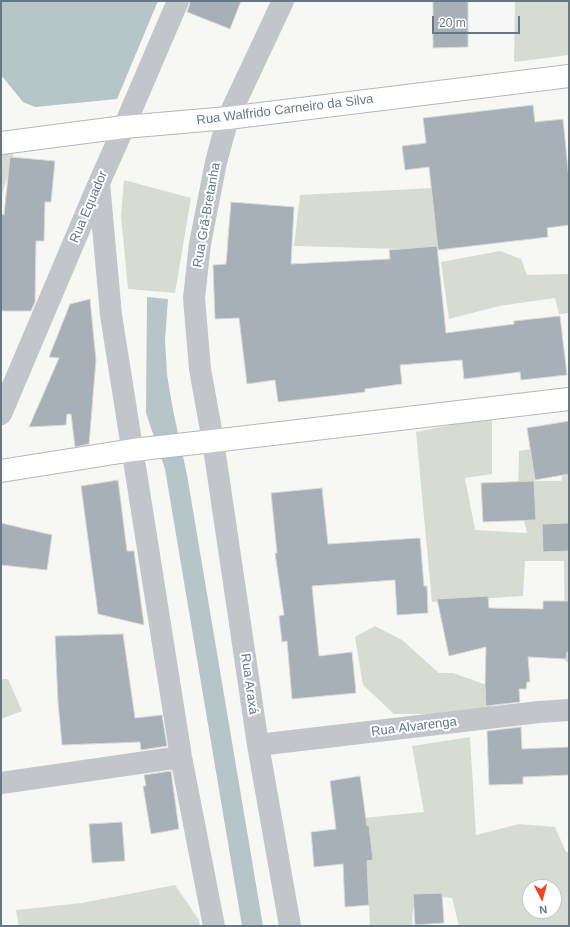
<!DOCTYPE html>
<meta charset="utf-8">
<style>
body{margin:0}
#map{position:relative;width:570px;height:927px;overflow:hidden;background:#f7f7f4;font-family:Helvetica,sans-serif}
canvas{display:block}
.frame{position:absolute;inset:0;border:2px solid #657886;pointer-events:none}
.north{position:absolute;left:522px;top:879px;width:40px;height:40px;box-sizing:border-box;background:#fff;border:1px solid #c1c9cf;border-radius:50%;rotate:174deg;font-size:11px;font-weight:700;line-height:16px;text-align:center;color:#657886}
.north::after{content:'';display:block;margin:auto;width:14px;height:18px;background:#eb4920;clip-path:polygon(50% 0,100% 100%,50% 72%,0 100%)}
.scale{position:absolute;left:432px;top:16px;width:88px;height:18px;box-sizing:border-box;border:2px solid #657886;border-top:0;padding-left:5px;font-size:12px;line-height:14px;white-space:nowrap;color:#657886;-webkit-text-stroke:3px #fff;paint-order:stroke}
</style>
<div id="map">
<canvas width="570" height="927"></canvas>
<div class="frame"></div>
<div class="north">N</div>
<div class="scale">20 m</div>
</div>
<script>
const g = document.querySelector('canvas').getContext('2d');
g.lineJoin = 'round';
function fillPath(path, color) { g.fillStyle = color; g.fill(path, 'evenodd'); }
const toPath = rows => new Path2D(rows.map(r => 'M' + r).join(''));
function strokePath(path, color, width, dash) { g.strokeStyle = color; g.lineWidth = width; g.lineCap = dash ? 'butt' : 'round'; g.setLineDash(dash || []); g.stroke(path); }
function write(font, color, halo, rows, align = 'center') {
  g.font = font + ' Helvetica,sans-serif'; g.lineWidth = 4; g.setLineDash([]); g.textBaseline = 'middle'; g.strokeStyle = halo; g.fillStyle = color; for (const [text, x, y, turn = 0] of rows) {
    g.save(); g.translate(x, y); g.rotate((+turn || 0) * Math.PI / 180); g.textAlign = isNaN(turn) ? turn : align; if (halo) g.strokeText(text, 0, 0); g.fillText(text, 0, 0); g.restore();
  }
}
fillPath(toPath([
 [515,1,569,1,569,55,514,62],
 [14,152,1,199,1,154],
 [124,180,191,198,175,293,128,289,121,216],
 [432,188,438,250,294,246,300,195],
 [500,251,521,259,527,275,569,274,569,313,559,314,555,298,499,306,449,319,441,262],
 [492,416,492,474,465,478,475,530,527,533,518,497,519,451,537,448,534,481,561,481,566,468,569,468,569,664,565,660,564,561,525,561,523,596,432,602,416,432],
 [375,626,402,640,439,673,453,673,495,688,491,707,446,714,394,714,363,685,355,637],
 [1,679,8,679,22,711,1,719],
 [470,737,476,835,519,824,555,827,566,852,569,852,569,926,459,926,452,898,414,894,412,926,370,926,369,905,363,818,424,812,412,746],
 [530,887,554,887,554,911,530,911],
 [175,885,199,920,200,926,19,926,16,910,82,903]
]), '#d7dcd3');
fillPath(toPath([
 [1,1,158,1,117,99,35,107,23,102,1,75],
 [147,297,168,299,165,340,167,375,173,410,187,475,263,926,242,926,165,469,146,413]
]), '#b6c5c8');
const building = toPath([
 [190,1,241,1,230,29,187,12,189,6,190,1],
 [433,1,468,1,468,47,433,48,433,1],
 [533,105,535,122,563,119,569,179,569,225,547,228,548,237,438,250,429,167,405,170,402,146,426,143,423,118,533,105],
 [10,157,55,161,51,202,45,202,44,241,36,241,35,302,31,311,1,311,1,214,4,215,10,157],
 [231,202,294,207,291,264,390,259,389,250,437,246,446,333,514,324,514,321,560,316,567,375,521,380,520,372,464,379,462,360,400,365,402,384,365,389,365,392,278,402,275,380,247,384,239,318,215,319,213,265,226,264,231,202],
 [90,299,96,360,89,444,75,447,71,414,67,414,66,425,29,427,59,358,49,357,70,304,90,299],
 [569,421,569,474,535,480,527,428,569,421],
 [118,480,127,551,134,551,144,625,98,614,81,486,118,480],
 [534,481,536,520,483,522,481,483,534,481],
 [322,488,328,544,420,538,424,586,427,586,428,613,397,615,395,580,312,586,319,656,352,652,356,693,292,699,287,641,282,642,279,616,284,615,275,553,277,553,271,493,322,488],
 [1,523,52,535,47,570,1,565,1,523],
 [569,523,569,551,543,552,542,524,569,523],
 [488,596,489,608,543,609,543,601,569,601,569,652,567,652,566,659,528,657,530,682,527,682,526,689,519,689,520,702,486,706,485,685,486,647,449,656,437,599,488,596],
 [123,634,135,718,162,715,167,746,141,750,140,742,62,745,58,702,55,636,123,634],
 [521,727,522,749,569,747,569,775,523,777,523,784,489,785,487,731,521,727],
 [171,771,179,829,151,834,143,786,146,786,144,775,171,771],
 [360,776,367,826,369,826,373,860,367,861,369,905,345,907,343,864,314,867,311,832,336,829,330,781,360,776],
 [122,822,125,861,92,863,89,824,122,822],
 [442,893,444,923,415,925,413,894,442,893]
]);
fillPath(building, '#a7b0b6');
strokePath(building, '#d9d9d6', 1);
const major = toPath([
 [1,143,124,127,228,118,569,76],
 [1,471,133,450,213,441,569,399]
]);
strokePath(major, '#b3b8bc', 24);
strokePath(toPath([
 [283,1,228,118,216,162,200,244,194,298,200,369,213,441,258,745,290,926],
 [99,183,111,315,181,757,214,926],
 [1,414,99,183,124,127,178,1],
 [258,745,539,712,569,710],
 [1,783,181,757]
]), '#c2c6ca', 22);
strokePath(major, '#fff', 22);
write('13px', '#657886', '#fff', [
 ["Rua Walfrido Carneiro da Silva",285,110,-7],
 ["Rua Equador",89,207,-67],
 ["Rua Grã-Bretanha",207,215,-80],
 ["Rua Araxá",249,684,82],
 ["Rua Alvarenga",414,727,-7]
]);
</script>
